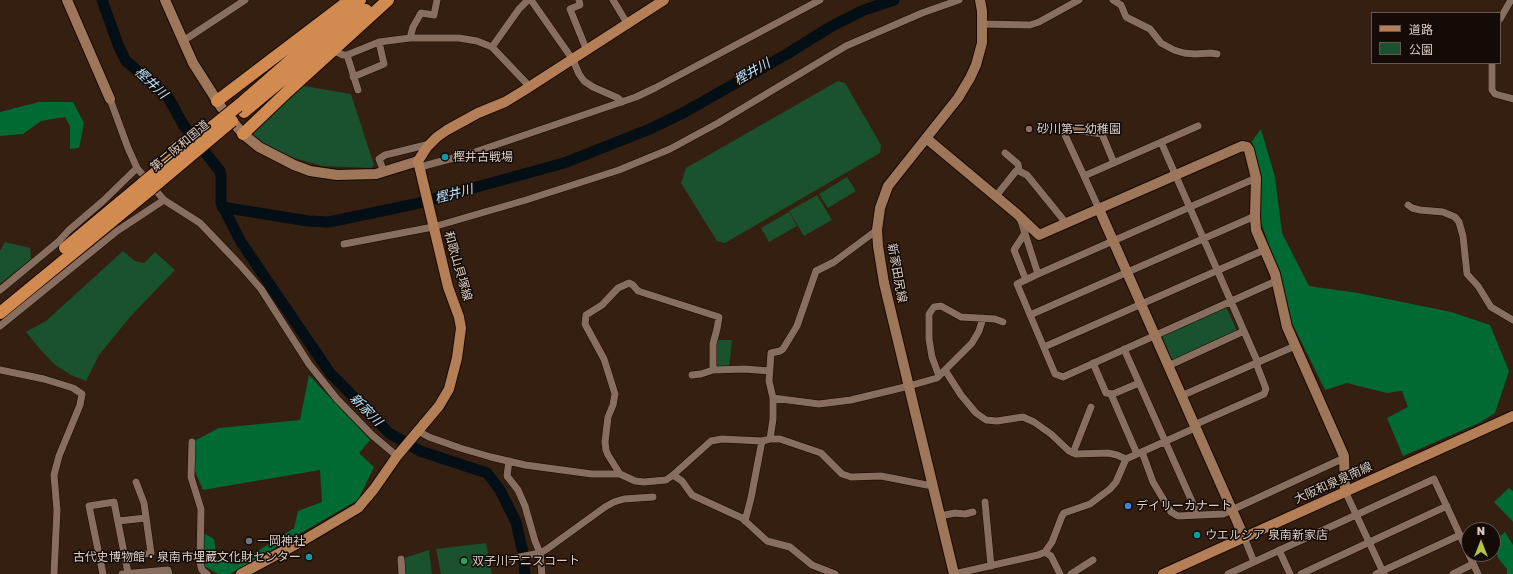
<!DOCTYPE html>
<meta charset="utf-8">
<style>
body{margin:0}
#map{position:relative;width:1513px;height:574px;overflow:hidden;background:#341f11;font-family:"Golos Text","Noto Sans JP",sans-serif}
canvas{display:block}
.legend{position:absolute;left:1371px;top:12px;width:130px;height:52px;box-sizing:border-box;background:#140b06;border:1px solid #645952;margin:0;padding:5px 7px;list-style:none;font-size:12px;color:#dccec5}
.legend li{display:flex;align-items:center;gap:8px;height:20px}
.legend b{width:20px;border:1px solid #645952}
.north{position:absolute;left:1461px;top:522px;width:40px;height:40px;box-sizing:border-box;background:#140b06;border:1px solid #645952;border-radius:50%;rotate:0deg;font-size:11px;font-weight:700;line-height:16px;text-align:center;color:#dccec5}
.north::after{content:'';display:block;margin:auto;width:14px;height:18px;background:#b9c046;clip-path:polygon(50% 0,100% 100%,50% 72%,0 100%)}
</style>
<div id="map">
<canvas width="1513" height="574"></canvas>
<ul class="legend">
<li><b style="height:5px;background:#b47f56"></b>道路</li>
<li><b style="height:11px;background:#1a512e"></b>公園</li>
</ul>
<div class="north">N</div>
</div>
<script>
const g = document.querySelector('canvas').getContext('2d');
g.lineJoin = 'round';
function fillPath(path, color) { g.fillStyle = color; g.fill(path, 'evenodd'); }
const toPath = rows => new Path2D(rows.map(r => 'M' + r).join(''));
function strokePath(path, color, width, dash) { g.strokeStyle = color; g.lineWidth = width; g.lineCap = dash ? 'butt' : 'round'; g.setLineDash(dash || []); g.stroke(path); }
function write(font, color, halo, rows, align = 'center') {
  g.font = font + ' "Golos Text","Noto Sans JP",sans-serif'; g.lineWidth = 3; g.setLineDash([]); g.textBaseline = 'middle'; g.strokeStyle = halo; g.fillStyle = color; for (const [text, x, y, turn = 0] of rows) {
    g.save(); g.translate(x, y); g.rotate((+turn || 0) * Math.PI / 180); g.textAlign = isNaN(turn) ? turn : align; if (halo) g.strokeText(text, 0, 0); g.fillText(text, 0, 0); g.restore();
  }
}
fillPath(toPath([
 [838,81,845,83,881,145,880,153,725,243,717,241,681,183,686,168],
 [298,85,351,94,374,165,371,168,322,166,287,156,259,144,249,131],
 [847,177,856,191,828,208,819,194],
 [817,195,832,220,804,236,789,211],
 [789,212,797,226,769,242,761,228],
 [5,242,30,248,31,259,0,284,0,251],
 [123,251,135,261,144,263,155,252,175,270,130,317,99,355,86,381,71,375,54,364,39,348,26,332,46,321],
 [1226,306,1237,331,1169,363,1157,336],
 [715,340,732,340,729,368,714,367],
 [486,543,492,574,441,574,436,549],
 [429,550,432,574,404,574,404,558]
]), '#1a512e');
fillPath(toPath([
 [39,102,73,102,84,123,79,148,70,149,70,126,65,117,41,121,23,134,0,136,0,112],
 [1261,129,1275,177,1282,233,1309,286,1358,293,1451,312,1490,325,1509,371,1495,413,1479,423,1403,456,1387,418,1408,407,1402,391,1387,393,1347,383,1325,390,1291,321,1282,280,1261,223,1258,167,1252,141],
 [309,375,370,440,359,453,374,467,358,500,230,574,218,574,204,566,203,533,214,539,217,561,237,564,294,528,298,511,322,502,320,470,203,490,194,469,196,440,219,428,300,420],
 [1509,488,1513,491,1513,522,1494,502],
 [1505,532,1513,545,1513,574,1507,574,1507,569,1498,558,1494,541]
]), '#006a34');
strokePath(toPath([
 [102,0,119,47,126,61,168,97,184,126,220,171,221,176,221,203,241,242,330,373,389,433,420,451,487,473,500,490,516,522,523,553,525,574],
 [222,207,308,221,329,222,415,204,564,163,650,129,683,113,787,54,832,26,864,10,894,0]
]), '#030e15', 11);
const street = toPath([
 [531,0,573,60,579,74,584,81,593,87,618,98,622,102],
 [579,0,580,5,570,9,587,51],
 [613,0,627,23],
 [1113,0,1121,5,1126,17,1150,29,1161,43,1174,50,1184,53,1195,54,1211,53,1217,54],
 [1500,19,1511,0],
 [982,24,1030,25,1039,22,1079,0],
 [410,38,413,27,421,13,434,15,437,0],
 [183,41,245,0],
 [492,47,519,9,528,0],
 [333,50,343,55,347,55,379,42,410,38,459,38,477,41,492,47,530,87],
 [347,55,358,90],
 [1492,63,1492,90,1495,94,1513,99],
 [353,77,384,64,379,42],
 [110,99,128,148,137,168,164,200,200,223,241,266,261,289,309,364,337,399,372,435,397,456],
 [1161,142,1258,363],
 [1005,153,1018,164,1019,171],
 [420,167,472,153,636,97,655,88,820,0],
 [384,172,379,159,385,155,430,144],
 [1084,176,1065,135,1066,129,1102,134,1114,163],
 [1256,178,1038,274,1017,284,1055,374,1063,377,1276,281],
 [996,196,1016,171,1019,171,1027,175,1066,223],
 [1408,205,1412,208,1420,210,1443,212,1455,217,1459,222,1463,236,1467,274,1478,286,1491,307,1513,320],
 [1099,209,1084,176,1198,126],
 [1020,218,1038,274],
 [1025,233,1014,250,1026,280],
 [344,244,433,227,526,200,619,170,670,149,718,123,846,46,922,13,959,0],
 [0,290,58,242,68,231,103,201,137,168],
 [1030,315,1255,216],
 [0,326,117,231,164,200],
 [1044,347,1264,250],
 [1124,349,1198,515],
 [1093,363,1106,393,1113,394,1139,383],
 [1168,366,1244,331],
 [0,370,44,379,73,388,82,394,80,405,59,456,54,475,57,510,54,574],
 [945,370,961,395,976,413,986,420,997,421,1023,417,1034,422,1051,434,1069,451,1076,454,1108,453,1117,455,1126,459],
 [692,375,701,374,713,370,745,369,769,371],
 [939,376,932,357,929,339,929,314,934,307,941,306,961,317,995,319,1003,322],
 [1111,394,1137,454],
 [1181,396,1295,346],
 [773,398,819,404,851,400,909,386,937,378,972,343,979,331,983,318],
 [1194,425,1264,394,1266,389,1256,363],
 [418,431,429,437,460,448,491,457,525,465,592,474,620,474,635,481,644,482,666,480,673,475,711,441,722,439,762,441,770,439,780,439,821,453,842,474,851,477,881,476,932,486],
 [770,439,773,419,773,398,769,381,771,353,780,351,783,349,797,326,816,271,834,262,877,230],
 [192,442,191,477,201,509,200,563,202,570,207,574],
 [1142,452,1153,482,1171,512,1178,516,1223,514,1344,458],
 [1073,453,1091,407],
 [509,461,507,476,518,490,525,506,535,541,540,553,542,574],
 [620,474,608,455,606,450,605,442,608,417,613,405,615,394,604,359,585,324,586,315,602,305,618,288,629,283,633,285,638,291,719,317,717,329,713,344,713,370],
 [673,475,682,481,692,495,742,518,767,541,790,547,812,565,835,574],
 [1345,491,1384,574],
 [985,502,991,566],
 [940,516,955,513,965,514,973,512],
 [118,521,146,518],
 [745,521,751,498,762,441],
 [1244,537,1254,562],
 [1279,550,1290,574],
 [1045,552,1051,556,1060,574],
 [125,557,151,553,144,503,136,482],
 [401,559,402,574],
 [510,559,540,553,547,549,605,507,614,502,624,499,653,497],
 [103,574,89,506,114,502,128,573],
 [122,574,168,570,169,574],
 [954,574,1038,555,1045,552,1052,542,1062,516,1064,513,1090,504,1110,489,1116,482,1126,459,1195,428],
 [1071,574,1093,560],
 [1228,574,1434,479,1478,574],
 [1301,574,1447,506],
 [1376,574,1460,535],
 [1453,574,1473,564]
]);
const secondary = toPath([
 [67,0,110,99],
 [165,0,193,63,221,107,243,134,259,147,294,165,310,171,337,175,376,174,418,161],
 [926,138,1017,214,1039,235,1242,146,1247,147,1249,150,1256,178,1255,216,1256,230,1275,274,1287,327,1344,456,1345,491],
 [1099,209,1244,537],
 [954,574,884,283,878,246,877,230,880,208,888,186,958,98,970,78,976,65,982,43,982,11,980,0]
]);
const primary = toPath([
 [241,574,304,540,358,508,374,489,397,456,439,406,449,389,457,358,461,328,459,317,448,287,418,161,427,147,437,137,447,130,478,113,505,102,523,91,664,0],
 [1163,574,1513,416]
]);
const highway = toPath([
 [217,101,350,0],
 [238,106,360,0],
 [244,112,366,10],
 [243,134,288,91,388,0],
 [65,248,143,183],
 [0,313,151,189]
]);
strokePath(street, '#1a0800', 8);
strokePath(secondary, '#1a0800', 12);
strokePath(primary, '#1a0800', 12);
strokePath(highway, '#1a0800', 14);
strokePath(street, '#886e5f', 7);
strokePath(secondary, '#9e775a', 10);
strokePath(primary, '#b47f56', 10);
strokePath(highway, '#d18b50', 12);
const highwayBridge = toPath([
 [143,183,238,106],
 [151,189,232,121]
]);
strokePath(highwayBridge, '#1a0800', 14, []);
strokePath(highwayBridge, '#d18b50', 12);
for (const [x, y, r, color] of [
 [1029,129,4,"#8d6e63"],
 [445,157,4,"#0f9aa8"],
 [1128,506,4,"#3f7fe0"],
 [1197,535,4,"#0f9aa8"],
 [249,541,4,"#6b7280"],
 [309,557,4,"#0f9aa8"],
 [464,561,4,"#2e9e5b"]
]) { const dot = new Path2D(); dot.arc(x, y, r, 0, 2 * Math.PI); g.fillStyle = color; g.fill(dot); strokePath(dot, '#140b06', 1.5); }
write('12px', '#dccec5', '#140b06', [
 ["砂川第二幼稚園",1037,129],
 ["樫井古戦場",453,157],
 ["デイリーカナート",1136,506],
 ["ウエルシア 泉南新家店",1205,535],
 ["一岡神社",257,541],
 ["古代史博物館・泉南市埋蔵文化財センター",301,557,"right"],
 ["双子川テニスコート",472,561]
], 'left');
write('12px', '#dccec5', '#140b06', [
 ["第二阪和国道",180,146,-40],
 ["和歌山貝塚線",458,266,74],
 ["新家田尻線",897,273,80],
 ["大阪和泉泉南線",1333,483,-24]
]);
write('italic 13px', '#b7e4ff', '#140b06', [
 ["樫井川",752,72,-30],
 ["樫井川",151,83,43],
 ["樫井川",454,194,-15],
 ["新家川",366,410,45]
]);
</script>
